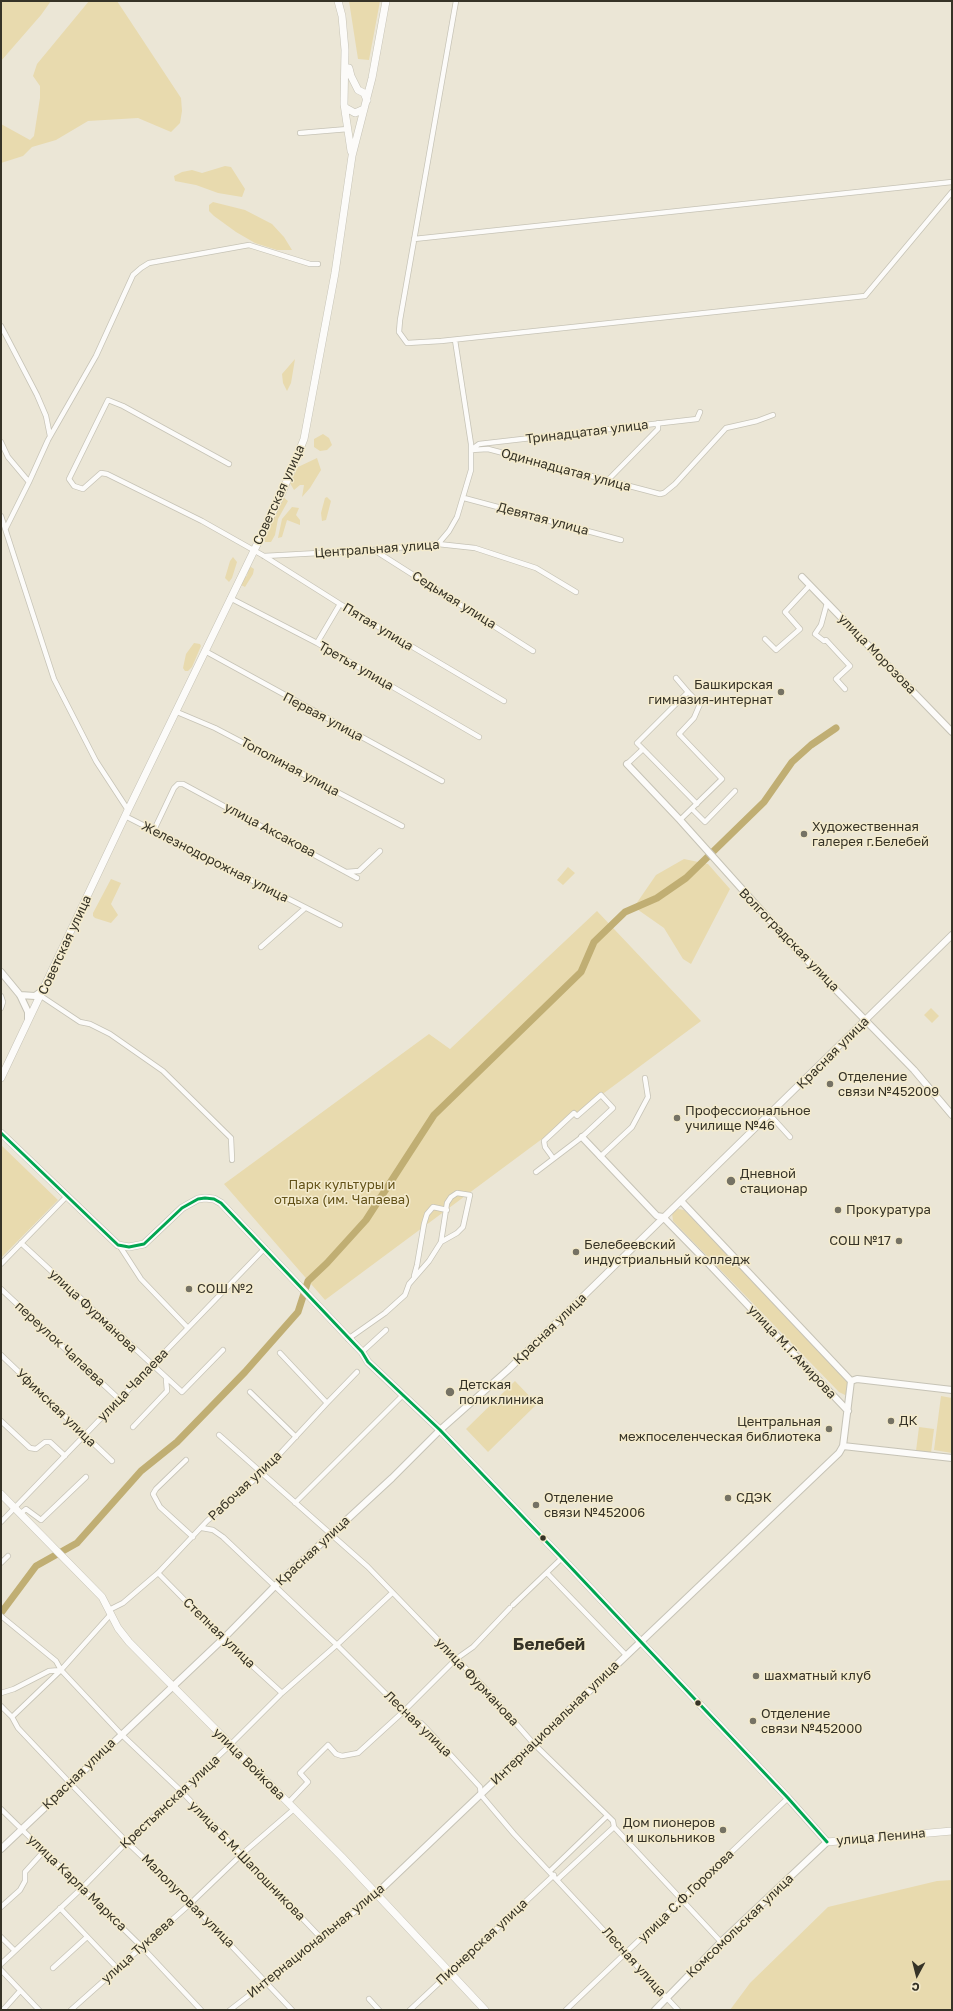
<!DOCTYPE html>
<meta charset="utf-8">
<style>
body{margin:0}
#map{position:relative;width:953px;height:2011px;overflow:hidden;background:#ebe6d6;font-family:"Golos Text",sans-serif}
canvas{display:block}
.frame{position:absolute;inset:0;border:2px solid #363327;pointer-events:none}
.north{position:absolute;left:897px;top:1955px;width:40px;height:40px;-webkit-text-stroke:3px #f4ebcd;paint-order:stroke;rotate:187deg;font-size:11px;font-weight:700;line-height:16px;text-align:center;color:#363327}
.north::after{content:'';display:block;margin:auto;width:14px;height:18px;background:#363327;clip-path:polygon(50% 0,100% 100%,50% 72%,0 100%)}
</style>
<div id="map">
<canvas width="953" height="2011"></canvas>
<div class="frame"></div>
<div class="north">С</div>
</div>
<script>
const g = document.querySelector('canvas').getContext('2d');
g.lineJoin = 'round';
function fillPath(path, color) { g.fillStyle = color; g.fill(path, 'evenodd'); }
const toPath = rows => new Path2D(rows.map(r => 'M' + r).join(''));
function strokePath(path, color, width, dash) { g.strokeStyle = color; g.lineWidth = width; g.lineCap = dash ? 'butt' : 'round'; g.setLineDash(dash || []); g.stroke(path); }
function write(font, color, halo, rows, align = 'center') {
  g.font = font + ' "Golos Text",sans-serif'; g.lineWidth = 3; g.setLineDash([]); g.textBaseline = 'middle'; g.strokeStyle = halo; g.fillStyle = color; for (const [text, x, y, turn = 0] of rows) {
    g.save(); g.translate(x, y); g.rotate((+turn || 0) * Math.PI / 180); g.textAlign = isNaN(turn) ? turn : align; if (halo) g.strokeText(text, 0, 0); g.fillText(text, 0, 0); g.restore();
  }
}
fillPath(toPath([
 [1,1,51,1,41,15,1,61],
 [89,1,117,1,181,98,182,111,180,123,171,132,138,118,88,121,56,140,32,147,23,156,1,163,1,124,30,140,34,136,40,98,40,86,33,76,37,64],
 [349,1,380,1,369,60,358,59],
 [225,166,231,167,245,189,242,197,218,193,196,185,175,181,174,176,182,172,192,170,202,173],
 [213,202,245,210,272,224,284,237,292,250,277,250,255,243,236,232,214,216,209,211,209,205],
 [295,359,291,383,287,391,283,383,282,374],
 [323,434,329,438,332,445,327,450,320,451,314,447,314,439],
 [317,458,321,470,310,488,302,497,304,485,300,485,294,490,290,483,298,467],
 [283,497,288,501,278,519,275,535,271,542,265,542,264,538],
 [327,497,331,501,326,520,322,521,321,513,325,498],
 [292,507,299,508,296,515,300,520,300,525,287,520,282,537,278,538,282,519],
 [233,557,237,562,232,578,229,582,225,578,230,561],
 [251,567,254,569,253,574,245,587,241,585,243,578,247,576,248,568],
 [194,643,200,644,201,646,192,667,188,671,185,671,183,668,186,654],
 [684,859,708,864,730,889,691,964,683,959,664,928,634,907,656,875],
 [568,867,575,873,563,885,557,880],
 [111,879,121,883,111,904,118,915,111,923,95,918,93,916,93,913],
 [597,911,701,1021,325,1300,224,1184,429,1034,450,1049],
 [931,1008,939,1016,932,1023,924,1015],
 [1,1145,58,1200,1,1258],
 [678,1209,684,1210,850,1383,850,1391,845,1395,839,1392,673,1221,672,1213],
 [515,1381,537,1404,488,1452,466,1429],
 [941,1396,952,1398,952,1453,934,1450],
 [919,1427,934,1429,931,1453,916,1451],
 [952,1880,952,2010,730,2010,750,1983,828,1907,937,1881]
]), '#e8daae');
strokePath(toPath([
 [1,1613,36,1566,77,1543,141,1471,177,1442,245,1372,298,1312,308,1281,327,1263,366,1220,434,1115,581,972,594,942,625,912,657,898,686,878,764,802,792,762,811,745,836,728]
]), '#c0ae73', 7);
const minor = toPath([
 [456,1,400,320,399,332,407,343,441,341,865,296,952,192],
 [300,133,348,129],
 [414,239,952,182],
 [1,326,37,395,46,416,50,436],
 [1,442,8,457,29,482],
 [472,449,479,444,697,419,700,412],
 [471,450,488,449,660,494,664,493,675,484,726,428,757,421,773,415],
 [229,464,123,406,108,400,69,479,74,486,83,489,101,473,107,474,202,521,264,556,340,604,504,701],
 [608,480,658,429,658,423],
 [464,498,621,540],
 [1,516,54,679,96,761,128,810],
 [6,528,29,482,48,440,96,356,133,275,141,268,149,263,249,245,310,264,318,264],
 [438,544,449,531,457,517,471,470,471,444,455,340],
 [374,550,533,651],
 [264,556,374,550,438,544,475,548,536,568,576,592],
 [230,598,317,643,479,737],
 [827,603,821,625,815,634,824,641,826,640,850,666,836,679,845,689],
 [765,639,776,650,800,629,785,612,810,585],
 [317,643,340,604],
 [205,651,442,781],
 [177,712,215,728,402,826],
 [643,749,697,804],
 [627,764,643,749,637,743,688,692,676,678],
 [692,809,705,822,735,791],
 [125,816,340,925],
 [680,820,722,779,679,734,694,718,700,704,688,692],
 [154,830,174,788,178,784,183,784,357,878],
 [346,872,359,871,380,851],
 [261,947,304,909],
 [1,996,3,1002,1,1008],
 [41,996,80,1022,90,1024,110,1034,163,1071,231,1138,232,1160],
 [770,1115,790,1137],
 [600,1157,632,1127,648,1097,645,1078],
 [536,1172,582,1137,613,1108,601,1095,577,1116,574,1113,544,1141,545,1147,553,1158],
 [21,1243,182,1392,223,1350],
 [119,1245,141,1279,188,1328],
 [1,1264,67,1196],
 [414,1276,417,1265,424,1224,427,1214,433,1207,447,1210],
 [1,1289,120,1400],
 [348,1339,385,1313,405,1295,409,1284,429,1261,441,1242,457,1233,463,1227,470,1195,457,1193,451,1197,447,1203,441,1242],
 [362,1352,386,1330],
 [1,1355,112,1461],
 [250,1392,296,1437],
 [327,1403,357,1372],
 [1,1421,30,1448,36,1449,45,1442,50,1442,65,1456],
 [133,1427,167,1391,166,1379],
 [219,1435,368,1567,482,1685,533,1743,613,1821,614,1827,721,1942],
 [186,1460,156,1489,153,1494,160,1507,193,1537],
 [295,1503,402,1396],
 [21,1513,26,1509,41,1520,86,1477],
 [1,1522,265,1248],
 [202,1528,213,1530,223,1537,337,1645,414,1722,421,1723,426,1728,480,1787,481,1795,514,1834,678,2010],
 [1,1563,8,1556],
 [158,1573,223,1639,282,1693],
 [547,1573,626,1655],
 [513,1605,562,1558],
 [109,1610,123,1603,158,1573,207,1521,263,1472,327,1403,280,1353],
 [1,1616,56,1661,61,1670,121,1734,182,1792,322,1939],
 [1,1693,14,1689,49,1671,61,1670,111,1614],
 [1,1706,12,1717,18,1728,70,1783,127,1842,191,1903,292,2010],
 [12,1717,61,1670],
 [288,1803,308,1782,300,1773,328,1745,336,1754,342,1756,358,1753,404,1711,456,1659,473,1647,510,1608],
 [1,1809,141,1946,201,2010],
 [550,1871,607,1816],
 [558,1879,614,1827],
 [1,1907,20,1890,25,1881,25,1872,44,1851],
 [60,1908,117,1968],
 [1,1937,15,1951],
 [1,1964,83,1887,127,1842,230,1745,282,1693,340,1642,392,1593],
 [53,1968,87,1937],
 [1,1970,39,2010],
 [369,1999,379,2010],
 [3,2010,20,1991],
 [71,2010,191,1903,242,1854,294,1809],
 [230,2010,322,1939,376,1894],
 [410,2010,554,1875],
 [566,2010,788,1798]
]);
const tertiary = toPath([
 [802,577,952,732],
 [627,764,680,820,793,946,914,1070,952,1115],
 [1,972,20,995,28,1012,28,1019],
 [20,995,35,996,42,991],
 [582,1137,657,1216,663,1217,706,1261,848,1411],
 [681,1201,851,1381],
 [851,1381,857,1379,952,1390],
 [843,1446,952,1458],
 [1,1849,223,1639,274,1587,392,1478,440,1430,509,1369,952,935],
 [376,1894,839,1453,843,1446,851,1381],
 [655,2010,721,1942,827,1842]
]);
const secondary = toPath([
 [338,1,342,16,345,50,344,104,351,151],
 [349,68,351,76,358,90,364,93,367,100],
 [346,108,355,113,364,109],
 [1,1078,128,810,282,493,304,439,335,273,352,156,372,78,386,1],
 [1,1133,118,1245,129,1247,144,1244,182,1208,198,1199,205,1198,214,1199,221,1203,362,1352,368,1362,440,1430,562,1558,788,1798,827,1842,952,1831],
 [1,1494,102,1597,118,1628,129,1642,342,1857,485,2010]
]);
strokePath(minor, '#c6c3b6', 6);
strokePath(tertiary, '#c6c3b6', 8);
strokePath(secondary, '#c6c3b6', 8);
strokePath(minor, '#fcfbf9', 4.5);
strokePath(tertiary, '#fcfbf9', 6);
strokePath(secondary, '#fcfbf9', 7);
strokePath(toPath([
 [1,1133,118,1245,129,1247,144,1244,182,1208,198,1199,205,1198,214,1199,221,1203,362,1352,368,1362,440,1430,562,1558,788,1798,827,1842]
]), '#00a651', 3);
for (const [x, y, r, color] of [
 [781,692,4,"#757264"],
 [804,834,4,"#757264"],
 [830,1084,4,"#757264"],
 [677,1118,4,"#757264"],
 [731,1181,5,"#757264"],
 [838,1210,4,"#757264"],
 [899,1241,4,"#757264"],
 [576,1252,4,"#757264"],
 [189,1289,4,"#757264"],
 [450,1392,5,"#757264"],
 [891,1421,4,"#757264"],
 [829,1429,4,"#757264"],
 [728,1498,4,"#757264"],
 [536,1505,4,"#757264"],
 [543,1538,3.5,"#363327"],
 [756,1676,4,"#757264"],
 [698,1703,3.5,"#363327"],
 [753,1721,4,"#757264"],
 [723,1830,4,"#757264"]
]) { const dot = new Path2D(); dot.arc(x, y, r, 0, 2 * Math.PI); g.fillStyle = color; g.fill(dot); strokePath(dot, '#f4ebcd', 1.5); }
write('13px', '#363327', '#f4ebcd', [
 ["Тринадцатая улица",587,432,-7],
 ["Одиннадцатая улица",566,470,15],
 ["Советская улица",279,495,-66],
 ["Девятая улица",543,519,15],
 ["Центральная улица",377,549,-4],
 ["Седьмая улица",454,600,32],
 ["Пятая улица",378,627,31],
 ["улица Морозова",877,654,46],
 ["Третья улица",356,666,30],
 ["Первая улица",323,717,28],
 ["Тополиная улица",290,767,28],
 ["улица Аксакова",270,830,28],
 ["Железнодорожная улица",215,862,27],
 ["Волгоградская улица",789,940,46],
 ["Советская улица",65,945,-65],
 ["Красная улица",833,1053,-45],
 ["улица Фурманова",93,1311,43],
 ["Красная улица",550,1329,-44],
 ["переулок Чапаева",60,1344,43],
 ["улица М.Г.Амирова",792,1352,47],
 ["улица Чапаева",133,1385,-46],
 ["Уфимская улица",56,1408,44],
 ["Рабочая улица",245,1486,-43],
 ["Красная улица",313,1551,-43],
 ["Степная улица",219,1633,44],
 ["улица Фурманова",477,1682,47],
 ["Интернациональная улица",555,1723,-44],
 ["Лесная улица",418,1724,44],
 ["улица Войкова",249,1764,45],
 ["Красная улица",79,1774,-44],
 ["Крестьянская улица",170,1802,-43],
 ["улица Ленина",881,1837,-5],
 ["улица Б.М.Шапошникова",247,1861,46],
 ["улица Карла Маркса",77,1883,44],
 ["улица С.Ф.Горохова",686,1896,-44],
 ["Малолуговая улица",188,1901,45],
 ["Комсомольская улица",740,1926,-44],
 ["Интернациональная улица",316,1941,-39],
 ["Пионерская улица",482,1942,-43],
 ["улица Тукаева",138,1950,-42],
 ["Лесная улица",634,1962,48]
]);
write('13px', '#363327', '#f4ebcd', [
 ["Башкирская",773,685,"right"],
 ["гимназия-интернат",773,700,"right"],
 ["Художественная",812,827],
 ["галерея г.Белебей",812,842],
 ["Отделение",838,1077],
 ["связи №452009",838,1092],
 ["Профессиональное",685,1111],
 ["училище №46",685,1126],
 ["Дневной",740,1174],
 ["стационар",740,1189],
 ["Прокуратура",846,1210],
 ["СОШ №17",891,1241,"right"],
 ["Белебеевский",584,1245],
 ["индустриальный колледж",584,1260],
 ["СОШ №2",197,1289],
 ["Детская",459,1385],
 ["поликлиника",459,1400],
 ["ДК",899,1421],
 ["Центральная",821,1422,"right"],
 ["межпоселенческая библиотека",821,1437,"right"],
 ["Отделение",544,1498],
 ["связи №452006",544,1513],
 ["СДЭК",736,1498],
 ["шахматный клуб",764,1676],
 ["Отделение",761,1714],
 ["связи №452000",761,1729],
 ["Дом пионеров",715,1823,"right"],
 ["и школьников",715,1838,"right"]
], 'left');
write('13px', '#645319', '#f4ebcd', [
 ["Парк культуры и",342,1185],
 ["отдыха (им. Чапаева)",342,1200]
]);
write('bold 17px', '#363327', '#f4ebcd', [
 ["Белебей",549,1645]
]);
</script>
